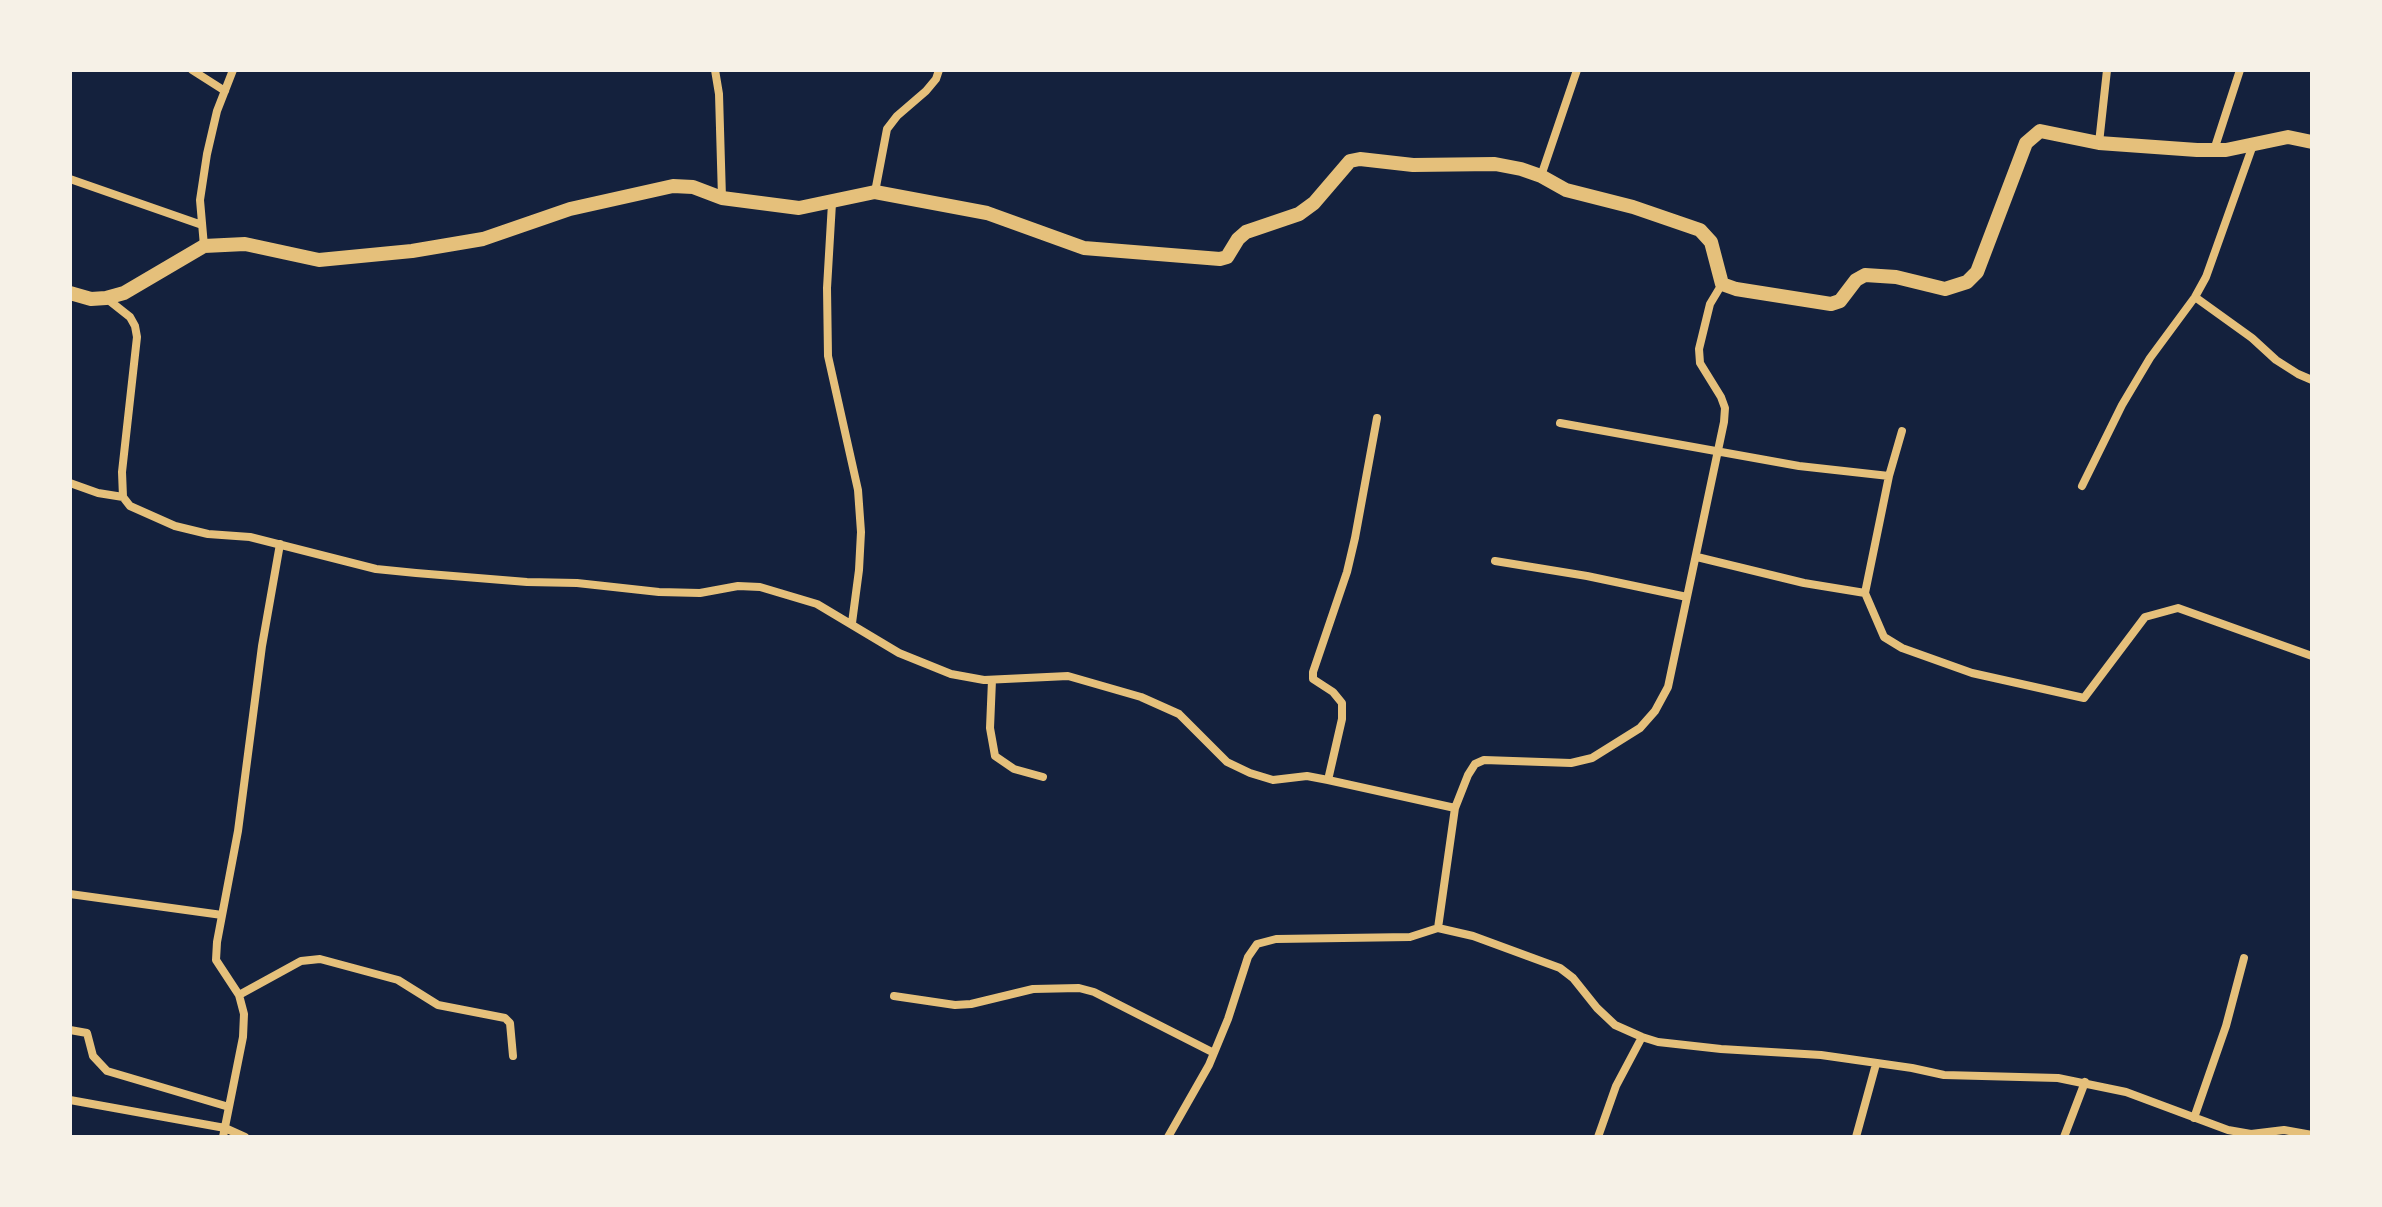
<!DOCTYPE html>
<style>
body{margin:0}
#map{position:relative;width:2382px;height:1207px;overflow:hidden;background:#14213d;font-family:Signika,sans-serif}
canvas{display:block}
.frame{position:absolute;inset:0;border:72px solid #f6f1e7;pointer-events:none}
</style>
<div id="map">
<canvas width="2382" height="1207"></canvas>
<div class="frame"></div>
</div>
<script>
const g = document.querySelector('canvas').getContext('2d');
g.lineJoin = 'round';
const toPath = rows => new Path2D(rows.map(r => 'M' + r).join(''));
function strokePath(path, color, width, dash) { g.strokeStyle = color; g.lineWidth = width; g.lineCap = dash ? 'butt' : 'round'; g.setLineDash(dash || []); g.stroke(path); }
strokePath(toPath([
 [192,70,225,91],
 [715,70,719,94,722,198],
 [2099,143,2107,70],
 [2214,150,2240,70],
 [1541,176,1577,70],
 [70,179,202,225],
 [875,192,887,129,897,116,926,91,936,79,939,70],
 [832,203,827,288,828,356,858,490,861,532,859,570,852,623],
 [204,246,200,200,207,154,217,111,233,70],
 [2195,297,2252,338,2276,360,2298,374,2312,380],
 [106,298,130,317,135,326,137,337,122,472,123,497,130,506,175,526,208,534,250,537,376,569,416,573,527,582,577,583,659,592,700,593,738,586,760,587,817,604,899,653,951,674,984,680,1068,676,1141,697,1179,714,1227,762,1250,773,1273,780,1307,776,1328,780,1455,808,1468,775,1475,764,1484,760,1571,763,1592,758,1640,728,1655,711,1668,687,1724,422,1725,408,1721,397,1700,363,1699,349,1710,304,1722,284],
 [1560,423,1799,466,1889,476],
 [1902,431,1889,476,1865,593,1884,637,1902,648,1972,673,2084,698,2145,617,2178,608,2312,656],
 [70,483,98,493,123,497],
 [2082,486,2122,405,2150,358,2195,297,2206,277,2253,145],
 [1697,557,1804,583,1865,593],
 [1495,561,1587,576,1687,597],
 [992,680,990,728,995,756,1014,769,1043,777],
 [1328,780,1342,719,1342,703,1333,692,1313,679,1313,672,1347,572,1355,538,1377,418],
 [70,894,222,915],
 [1438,928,1473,936,1560,968,1573,978,1597,1008,1615,1025,1642,1037,1658,1042,1721,1049,1821,1055,1912,1068,1944,1075,2058,1078,2126,1092,2228,1130,2251,1134,2284,1130,2312,1135],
 [1438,928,1455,808],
 [239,995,301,961,320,959,398,980,438,1005,505,1018,510,1023,513,1056],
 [894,996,955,1005,971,1004,1033,989,1079,988,1094,992,1214,1053],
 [70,1030,87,1033,93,1056,107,1071,229,1107],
 [70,1100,225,1128,245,1137],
 [2194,1118,2226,1026,2244,958],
 [223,1137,243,1037,244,1014,239,995,216,960,217,942,238,831,262,646,280,544],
 [1168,1137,1209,1065,1228,1019,1248,957,1257,944,1276,939,1410,937,1438,928],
 [1598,1137,1616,1086,1642,1037],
 [1856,1137,1876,1064],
 [2064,1137,2085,1082]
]), '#e5c07b', 8);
strokePath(toPath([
 [70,293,91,299,106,298,124,293,204,246,245,244,319,260,412,251,483,239,570,209,673,186,693,187,722,198,799,208,875,192,987,213,1084,248,1220,259,1227,257,1238,239,1246,232,1299,214,1314,203,1350,161,1360,159,1413,165,1495,164,1521,169,1541,176,1566,190,1633,207,1700,230,1711,242,1722,284,1736,289,1831,304,1840,301,1856,280,1865,275,1896,277,1945,289,1967,282,1977,272,2026,143,2040,131,2099,143,2197,150,2226,150,2288,137,2312,142]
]), '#e5c07b', 14);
</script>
